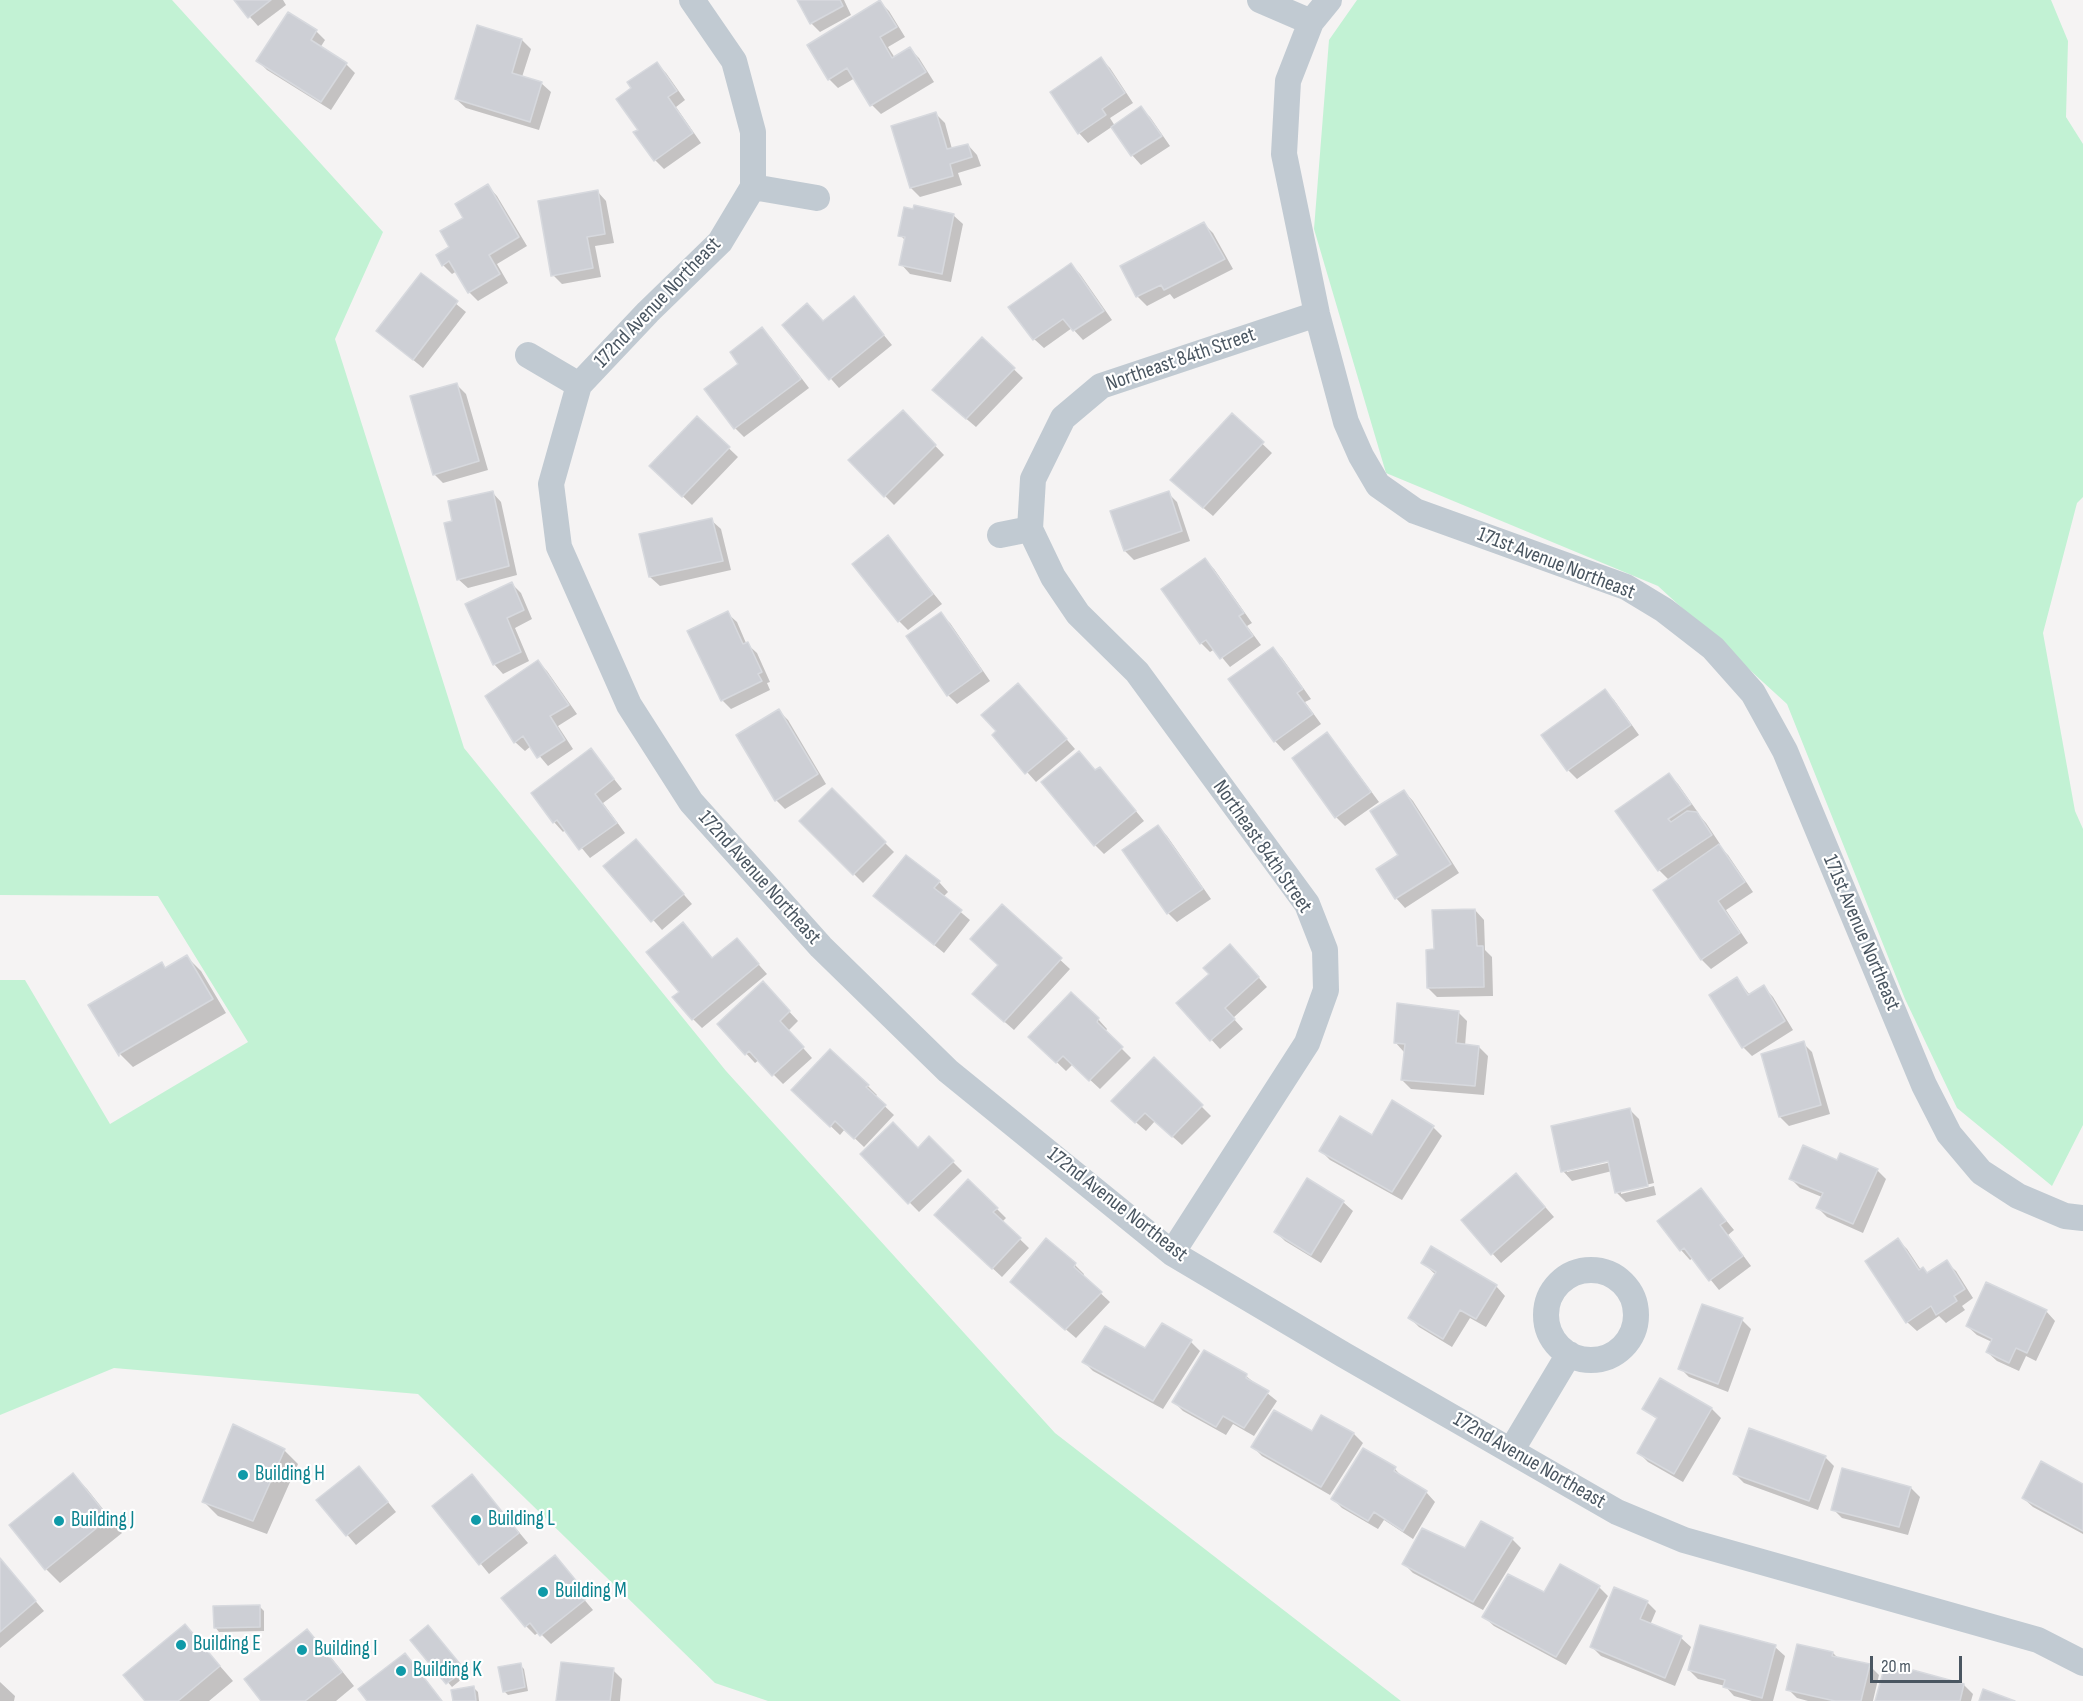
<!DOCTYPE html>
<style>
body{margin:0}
#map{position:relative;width:2083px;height:1701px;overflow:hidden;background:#f5f3f3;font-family:"Sofia Sans Condensed",sans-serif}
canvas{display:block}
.scale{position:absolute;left:1870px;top:1656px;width:92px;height:27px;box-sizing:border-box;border:3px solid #4a5661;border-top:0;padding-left:8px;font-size:18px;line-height:21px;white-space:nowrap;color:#4a5661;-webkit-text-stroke:4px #fff;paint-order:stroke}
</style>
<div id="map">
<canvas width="2083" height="1701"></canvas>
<div class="scale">20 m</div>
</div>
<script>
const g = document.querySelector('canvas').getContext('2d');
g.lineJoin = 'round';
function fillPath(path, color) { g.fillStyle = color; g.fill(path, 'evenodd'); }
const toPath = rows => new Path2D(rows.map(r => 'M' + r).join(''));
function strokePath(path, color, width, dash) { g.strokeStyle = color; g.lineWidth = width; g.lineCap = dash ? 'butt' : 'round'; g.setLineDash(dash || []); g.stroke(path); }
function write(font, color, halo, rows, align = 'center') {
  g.font = font + ' "Sofia Sans Condensed",sans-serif'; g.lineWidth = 4.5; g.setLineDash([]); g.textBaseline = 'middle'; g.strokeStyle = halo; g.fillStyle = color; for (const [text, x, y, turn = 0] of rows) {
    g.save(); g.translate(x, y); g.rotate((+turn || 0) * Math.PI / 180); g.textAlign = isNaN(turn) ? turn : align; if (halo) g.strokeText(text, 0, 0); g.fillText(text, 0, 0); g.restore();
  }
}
fillPath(toPath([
 [0,0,172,0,383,232,335,339,464,748,726,1071,1055,1433,1401,1701,768,1701,715,1683,418,1394,114,1368,0,1415,0,980,25,980,110,1124,248,1042,158,896,0,895],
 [1357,0,2051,0,2068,41,2066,117,2083,144,2083,497,2077,503,2043,633,2075,811,2083,829,2083,1125,2052,1186,1957,1108,1905,999,1787,704,1658,586,1386,473,1314,229,1329,40]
]), '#c2f2d4');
fillPath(toPath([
 [235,0,283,0,286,5,258,26],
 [799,0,844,0,851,15,820,32,811,23],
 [880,2,889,11,905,37,888,47,895,58,910,49,919,58,934,82,881,114,872,105,855,78,838,88,829,79],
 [316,31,325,40,320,48,346,64,355,73,331,110,267,70,258,61],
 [522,40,531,49,522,77,541,83,551,92,539,130,466,108,456,99],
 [1101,59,1110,68,1133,103,1110,118,1115,126,1140,108,1150,117,1170,146,1141,165,1132,155,1113,126,1088,143,1079,133,1052,93],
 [657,64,666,73,685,100,676,107,701,143,664,169,655,160,634,89],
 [935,113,945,123,952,149,968,145,977,155,981,166,958,173,962,185,920,197,911,188,892,127],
 [488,186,497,196,527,246,497,264,508,283,478,301,469,292,457,271,452,274,443,265,465,218],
 [597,191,606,201,614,243,595,246,601,277,562,284,553,275],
 [953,215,963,224,951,282,910,274,901,264,906,241,900,235],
 [1204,224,1213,233,1233,269,1174,299,1170,294,1147,306,1137,296,1122,267],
 [1071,265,1080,274,1112,320,1083,340,1072,328,1044,348,1034,339],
 [421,275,466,312,423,368,378,331],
 [853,298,892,345,839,388,784,325,823,322],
 [762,329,771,338,809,388,744,437,735,428,741,364],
 [982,339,1023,378,976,427,943,399],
 [456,384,466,394,488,470,443,483,434,474],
 [903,412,944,455,894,505,850,460],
 [1232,415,1272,453,1213,516,1181,489],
 [697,418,738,457,692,505,651,466],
 [492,492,501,502,517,575,468,588,458,579,454,522],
 [1168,493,1177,502,1190,541,1134,560,1125,551],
 [711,520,721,529,731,570,660,586,650,577,640,535],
 [888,537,942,604,908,630,899,621],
 [1205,560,1214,569,1252,623,1247,626,1261,645,1230,667,1215,649,1210,652,1201,643],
 [512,584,521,593,532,619,515,628,529,661,503,674,494,664],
 [727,613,737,622,746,643,757,653,770,682,767,683,770,690,731,709,722,700],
 [940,614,950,623,990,681,957,704,948,695],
 [1273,649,1282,658,1311,699,1305,702,1321,724,1284,751,1275,741],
 [538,662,547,671,577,714,558,726,573,749,548,766,531,746,525,751,515,742],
 [1605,691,1614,700,1639,735,1577,779,1568,770],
 [1027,694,1075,749,1036,782,994,735],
 [779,711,788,720,826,784,785,809,776,800],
 [1327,734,1336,744,1379,802,1345,826,1336,817],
 [591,750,622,789,603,803,625,833,590,858,566,829,563,832,554,822,533,793],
 [1096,771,1109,778,1144,821,1104,854,1095,845],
 [1669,775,1678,784,1699,814,1698,814,1706,823,1720,844,1718,845,1728,855,1753,892,1726,910,1748,943,1711,969,1702,960,1655,890,1669,880,1659,870,1617,812],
 [832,790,894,852,863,883,801,821],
 [1404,791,1413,801,1459,873,1405,908,1396,898,1378,870,1400,856],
 [1158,827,1167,836,1211,899,1177,922,1168,913],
 [645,850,692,904,662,930,606,866],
 [939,882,948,892,943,897,970,920,944,953,875,896],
 [1002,906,1070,969,1014,1030,983,1003,1000,965],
 [1475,910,1484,920,1485,950,1492,957,1493,996,1437,997,1428,988,1436,950],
 [683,924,713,959,737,940,767,974,702,1028,693,1019,681,992],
 [1239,955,1267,987,1233,1018,1243,1029,1220,1049,1178,1003,1211,974],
 [187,957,201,971,226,1013,133,1067,119,1053,162,964,167,969],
 [1737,979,1750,995,1764,987,1773,997,1793,1030,1752,1056,1743,1047],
 [772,993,798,1021,788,1031,812,1058,783,1084,759,1060,755,1063,719,1024],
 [1458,1012,1467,1021,1465,1046,1479,1047,1488,1056,1484,1095,1411,1089,1402,1080,1404,1052,1395,1042],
 [1098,1019,1107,1029,1105,1032,1131,1058,1100,1089,1073,1064,1066,1071,1040,1046],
 [1803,1043,1812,1052,1830,1114,1789,1126,1780,1117],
 [1154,1059,1211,1116,1182,1145,1155,1121,1146,1131,1122,1110],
 [868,1086,877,1095,875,1097,894,1115,864,1147,845,1129,840,1135,793,1090],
 [1630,1110,1639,1119,1654,1183,1621,1191,1621,1194,1654,1186,1656,1195,1626,1202,1617,1193,1612,1171,1572,1181,1563,1171],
 [1615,1158,1616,1161,1567,1172,1567,1169],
 [1433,1127,1442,1136,1402,1200,1330,1160,1321,1151,1372,1137],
 [929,1138,962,1171,919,1212,862,1154,918,1150],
 [1838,1162,1877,1170,1886,1179,1863,1233,1827,1217,1818,1208,1822,1197,1800,1188,1790,1178],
 [1307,1180,1343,1202,1353,1211,1321,1263,1285,1241,1275,1231],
 [1525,1184,1554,1217,1501,1263,1492,1253],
 [1701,1190,1734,1230,1728,1235,1751,1266,1719,1290,1693,1258,1690,1260,1681,1250,1660,1221],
 [997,1209,1006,1218,1002,1222,1029,1248,1002,1277,945,1224],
 [1898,1240,1907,1249,1921,1270,1928,1275,1946,1262,1956,1271,1973,1298,1962,1306,1965,1310,1946,1323,1939,1316,1917,1331,1907,1322,1867,1261],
 [1423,1263,1496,1286,1505,1296,1486,1327,1470,1318,1452,1347,1419,1327,1410,1318,1436,1275],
 [1075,1265,1084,1274,1083,1277,1110,1302,1076,1338,1021,1291],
 [2046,1311,2055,1321,2036,1361,2026,1356,2019,1371,1997,1361,1987,1352,1992,1342,1977,1335,1967,1326],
 [1742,1320,1751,1329,1728,1392,1689,1377,1680,1368],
 [1162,1325,1191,1342,1200,1351,1163,1409,1093,1371,1084,1362,1146,1350],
 [1246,1376,1277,1401,1254,1436,1233,1424,1226,1435,1183,1411,1174,1402],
 [1661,1380,1712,1409,1721,1418,1683,1482,1648,1462,1639,1453,1658,1420,1644,1409],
 [1312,1433,1354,1434,1363,1443,1330,1495,1262,1456,1253,1447],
 [284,1450,298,1464,267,1534,218,1516,204,1502],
 [1364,1450,1395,1469,1404,1479,1426,1492,1435,1502,1413,1539,1384,1520,1378,1529,1342,1508,1333,1499],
 [1825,1457,1834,1466,1818,1510,1744,1483,1734,1473],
 [73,1475,87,1489,122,1533,60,1583,46,1569],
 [472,1476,528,1543,489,1574,434,1506],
 [368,1477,396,1512,356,1545,318,1500],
 [2083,1485,2083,1534,2033,1507,2023,1498],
 [1911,1488,1920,1497,1908,1535,1842,1518,1833,1509],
 [1512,1539,1521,1548,1483,1610,1413,1573,1404,1564],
 [0,1560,44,1611,0,1648],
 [564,1566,586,1593,582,1597,593,1610,551,1644,539,1632,535,1635,526,1626],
 [1599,1587,1608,1596,1566,1665,1494,1626,1484,1617,1545,1594],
 [1647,1602,1656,1611,1650,1625,1681,1638,1691,1647,1675,1686,1601,1656,1592,1647],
 [260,1607,264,1611,264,1631,219,1632,215,1627],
 [185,1626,233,1681,209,1701,146,1701],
 [307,1631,321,1645,354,1686,336,1701,263,1701],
 [432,1631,468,1674,452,1687,412,1640],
 [1775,1647,1785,1656,1773,1701,1752,1701,1734,1696,1725,1686,1698,1679,1689,1670],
 [1833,1653,1838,1658,1870,1666,1879,1675,1873,1701,1808,1701,1797,1698,1788,1689],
 [405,1655,414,1664,442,1701,369,1701],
 [520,1665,524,1669,528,1691,508,1695,504,1691],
 [613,1670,622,1679,620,1701,558,1701],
 [0,1682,15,1696,14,1701,0,1701],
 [1964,1685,1973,1694,1971,1701,1876,1701],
 [473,1687,478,1692,479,1701,454,1701]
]), '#0003');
const building = toPath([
 [234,0,271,0,248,18,234,0],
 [797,0,840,0,843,6,810,24,797,0],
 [880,0,897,27,880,37,892,58,910,47,926,72,870,106,847,68,828,80,807,45,880,0],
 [288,12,317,30,311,40,347,63,321,102,256,61,288,12],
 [477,25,522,39,512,73,542,82,530,122,455,99,477,25],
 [1101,57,1125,93,1102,109,1106,115,1078,134,1050,92,1101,57],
 [657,62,677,91,668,97,693,133,654,161,633,132,638,130,616,99,631,88,627,82,657,62],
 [1141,106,1162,136,1131,156,1111,127,1141,106],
 [936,112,947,149,968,144,972,157,950,164,953,176,910,188,891,126,936,112],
 [488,184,519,237,489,255,500,274,468,293,449,261,442,266,436,255,449,247,440,231,463,218,455,204,488,184],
 [598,190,605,234,587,237,593,268,551,276,538,201,598,190],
 [914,205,954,214,942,274,899,265,905,237,898,236,904,207,913,209,914,205],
 [1204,222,1225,259,1164,290,1161,285,1136,297,1120,266,1204,222],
 [1071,263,1104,311,1073,331,1063,319,1033,340,1008,307,1071,263],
 [421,273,458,301,413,360,376,331,421,273],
 [854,296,884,335,829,380,782,325,807,303,823,321,854,296],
 [762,327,801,379,734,429,704,389,738,364,730,352,762,327],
 [982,337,1015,368,966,419,932,390,982,337],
 [457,383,479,461,433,475,410,396,457,383],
 [903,410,936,445,884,497,848,460,903,410],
 [1232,413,1264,442,1203,508,1170,480,1232,413],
 [697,416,730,447,682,497,649,466,697,416],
 [493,491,509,566,457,580,444,523,452,521,448,501,493,491],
 [1169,491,1182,531,1124,551,1110,511,1169,491],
 [712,518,723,561,649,577,639,534,712,518],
 [888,535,933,594,898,622,852,564,888,535],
 [1205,558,1244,613,1239,616,1253,636,1220,659,1206,640,1200,644,1161,589,1205,558],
 [512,582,524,610,507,618,521,652,493,665,465,604,512,582],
 [728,611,743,644,748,642,762,672,758,674,762,681,721,701,687,631,728,611],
 [941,612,982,671,947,696,906,636,941,612],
 [1273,647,1303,689,1297,693,1313,714,1274,742,1228,679,1273,647],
 [538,660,569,705,550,716,565,740,537,758,523,736,514,743,485,696,538,660],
 [1018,683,1067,739,1025,774,992,735,996,731,981,715,1018,683],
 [1605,689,1631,725,1567,771,1541,735,1605,689],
 [779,709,818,774,775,801,736,735,779,709],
 [1327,732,1371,792,1335,818,1292,758,1327,732],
 [591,748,614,779,595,794,617,823,579,850,557,820,553,823,531,793,591,748],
 [1079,751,1095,770,1100,767,1136,811,1094,846,1041,782,1079,751],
 [1669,773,1691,804,1668,819,1671,822,1687,811,1697,812,1712,835,1658,871,1615,811,1669,773],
 [832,788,886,842,853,875,799,821,832,788],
 [1404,790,1451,864,1395,899,1376,869,1398,855,1370,811,1404,790],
 [1158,825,1203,889,1167,914,1122,850,1158,825],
 [636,839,684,894,651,922,603,866,636,839],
 [1719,844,1745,882,1718,901,1740,933,1701,960,1653,890,1719,844],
 [906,855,940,881,934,888,962,910,934,945,873,896,906,855],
 [1002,904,1062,958,1004,1022,972,994,998,965,970,939,1002,904],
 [1475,909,1477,946,1483,946,1484,987,1427,988,1426,950,1434,949,1432,910,1475,909],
 [683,922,712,958,737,938,759,964,692,1020,672,997,679,992,646,952,683,922],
 [1230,944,1259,977,1225,1008,1235,1019,1210,1041,1176,1003,1209,974,1203,968,1230,944],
 [187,955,213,999,119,1054,119,1056,88,1005,162,962,165,968,187,955],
 [1737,977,1748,995,1764,985,1785,1021,1742,1048,1709,995,1737,977],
 [763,981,790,1011,780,1021,804,1047,772,1076,749,1051,745,1055,717,1024,763,981],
 [1071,992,1099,1018,1097,1022,1123,1047,1089,1081,1063,1056,1056,1063,1028,1037,1071,992],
 [1397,1003,1459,1011,1456,1043,1479,1046,1475,1086,1401,1080,1405,1044,1394,1043,1397,1003],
 [1804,1041,1821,1105,1779,1117,1761,1054,1804,1041],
 [830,1049,869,1085,866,1087,886,1105,854,1139,835,1121,830,1127,791,1090,830,1049],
 [1154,1057,1203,1105,1172,1137,1145,1113,1135,1123,1111,1101,1154,1057],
 [1392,1100,1434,1126,1392,1192,1319,1151,1340,1116,1372,1135,1392,1100],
 [1630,1108,1648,1186,1615,1193,1608,1161,1561,1172,1551,1126,1630,1108],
 [893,1122,918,1148,929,1136,954,1161,908,1204,860,1154,893,1122],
 [1803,1145,1837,1160,1840,1153,1878,1169,1853,1224,1816,1208,1823,1193,1789,1179,1803,1145],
 [1516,1173,1545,1207,1491,1255,1461,1220,1516,1173],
 [1307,1178,1344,1201,1311,1255,1274,1232,1307,1178],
 [968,1179,998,1208,993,1212,1021,1238,992,1269,934,1215,968,1179],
 [1701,1188,1726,1221,1720,1225,1743,1256,1709,1281,1684,1248,1680,1251,1657,1221,1701,1188],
 [1046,1238,1076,1263,1074,1267,1102,1292,1065,1330,1010,1282,1046,1238],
 [1898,1238,1919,1270,1923,1267,1927,1273,1947,1260,1965,1289,1954,1296,1957,1301,1936,1315,1931,1306,1906,1323,1865,1261,1898,1238],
 [1431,1246,1497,1285,1476,1319,1460,1310,1443,1339,1408,1318,1436,1272,1421,1263,1431,1246],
 [1986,1282,2047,1310,2027,1353,2016,1348,2009,1363,1986,1352,1992,1339,1966,1326,1986,1282],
 [1702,1304,1743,1318,1718,1384,1678,1369,1702,1304],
 [1162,1323,1192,1340,1153,1401,1082,1362,1105,1326,1145,1348,1162,1323],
 [1204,1350,1247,1374,1246,1378,1269,1391,1244,1428,1223,1416,1216,1427,1172,1402,1204,1350],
 [1660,1378,1712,1408,1674,1474,1637,1453,1657,1418,1642,1409,1660,1378],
 [1274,1410,1312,1431,1321,1415,1354,1433,1321,1487,1251,1447,1274,1410],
 [233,1424,285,1449,253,1521,202,1502,233,1424],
 [1749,1428,1826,1456,1809,1501,1733,1474,1749,1428],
 [1363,1448,1396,1467,1394,1471,1427,1491,1403,1531,1374,1512,1368,1521,1331,1499,1363,1448],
 [2041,1461,2083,1484,2083,1531,2022,1498,2041,1461],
 [359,1466,388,1502,346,1536,316,1500,359,1466],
 [1842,1468,1911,1487,1899,1527,1831,1510,1842,1468],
 [73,1473,109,1518,45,1570,9,1525,73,1473],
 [472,1474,519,1533,479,1565,432,1506,472,1474],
 [1481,1521,1513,1538,1473,1602,1402,1564,1422,1528,1465,1548,1481,1521],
 [555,1555,578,1583,574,1587,585,1600,540,1636,530,1623,525,1627,501,1598,555,1555],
 [0,1558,36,1601,0,1632,0,1558],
 [1560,1564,1600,1586,1556,1657,1482,1617,1508,1574,1544,1592,1560,1564],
 [1614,1587,1648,1601,1640,1619,1682,1636,1665,1678,1590,1647,1614,1587],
 [260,1605,260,1627,214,1628,213,1606,260,1605],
 [185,1624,220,1666,178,1701,145,1701,123,1675,185,1624],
 [428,1625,465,1670,446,1684,410,1640,428,1625],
 [1700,1625,1776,1645,1762,1698,1723,1687,1725,1680,1688,1670,1700,1625],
 [307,1629,342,1672,305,1701,261,1701,244,1679,307,1629],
 [1797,1644,1833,1652,1832,1656,1870,1664,1861,1701,1835,1701,1786,1690,1797,1644],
 [405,1653,442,1701,367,1701,358,1689,405,1653],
 [561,1662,614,1668,610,1701,556,1701,561,1662],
 [521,1663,525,1687,503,1692,498,1667,521,1663],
 [1885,1665,1912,1672,1913,1670,1964,1684,1960,1701,1875,1701,1885,1665],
 [474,1686,476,1701,453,1701,451,1690,474,1686],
 [1983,1689,2015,1701,1979,1701,1983,1689]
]);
fillPath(building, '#cdcfd5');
strokePath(building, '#d7d9de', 1.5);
strokePath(toPath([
 [692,0,734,61,753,132,753,187,720,242,648,312,579,385,551,484,559,547,629,705,691,802,821,947,948,1071,1172,1253,1344,1355,1617,1512,1684,1540,2038,1640,2083,1663],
 [1260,0,1311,22],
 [1329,0,1311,22,1288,81,1284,154,1317,314,1346,422,1361,456,1378,485,1415,511,1626,587,1664,610,1713,648,1753,693,1785,751,1924,1085,1949,1134,1981,1172,2018,1196,2065,1216,2083,1218],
 [753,187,817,198],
 [528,355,579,385],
 [1000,535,1030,529],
 [1172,1253,1307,1043,1326,990,1325,950,1307,904,1137,672,1078,614,1053,577,1030,529,1033,479,1063,418,1101,386,1317,314],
 '1546 1315a45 45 0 1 1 90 0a45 45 0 1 1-90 0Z',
 [1511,1451,1569,1354]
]), '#c1cad2', 26);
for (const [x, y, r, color] of [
 [243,1475,6,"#0f9aa8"],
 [476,1520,6,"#0f9aa8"],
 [59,1521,6,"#0f9aa8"],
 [543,1592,6,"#0f9aa8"],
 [181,1645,6,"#0f9aa8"],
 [302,1650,6,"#0f9aa8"],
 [401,1671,6,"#0f9aa8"]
]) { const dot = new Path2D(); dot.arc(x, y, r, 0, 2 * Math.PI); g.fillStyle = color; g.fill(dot); strokePath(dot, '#fff', 2); }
write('21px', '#4a5661', '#fff', [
 ["172nd Avenue Northeast",658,303,-46],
 ["Northeast 84th Street",1181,360,-19],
 ["171st Avenue Northeast",1556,564,21],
 ["Northeast 84th Street",1262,847,55],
 ["172nd Avenue Northeast",759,878,48],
 ["171st Avenue Northeast",1861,933,67],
 ["172nd Avenue Northeast",1117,1205,38],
 ["172nd Avenue Northeast",1529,1461,30]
]);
write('21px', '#0d838f', '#fff', [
 ["Building H",255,1475],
 ["Building L",488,1520],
 ["Building J",71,1521],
 ["Building M",555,1592],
 ["Building E",193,1645],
 ["Building I",314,1650],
 ["Building K",413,1671]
], 'left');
</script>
